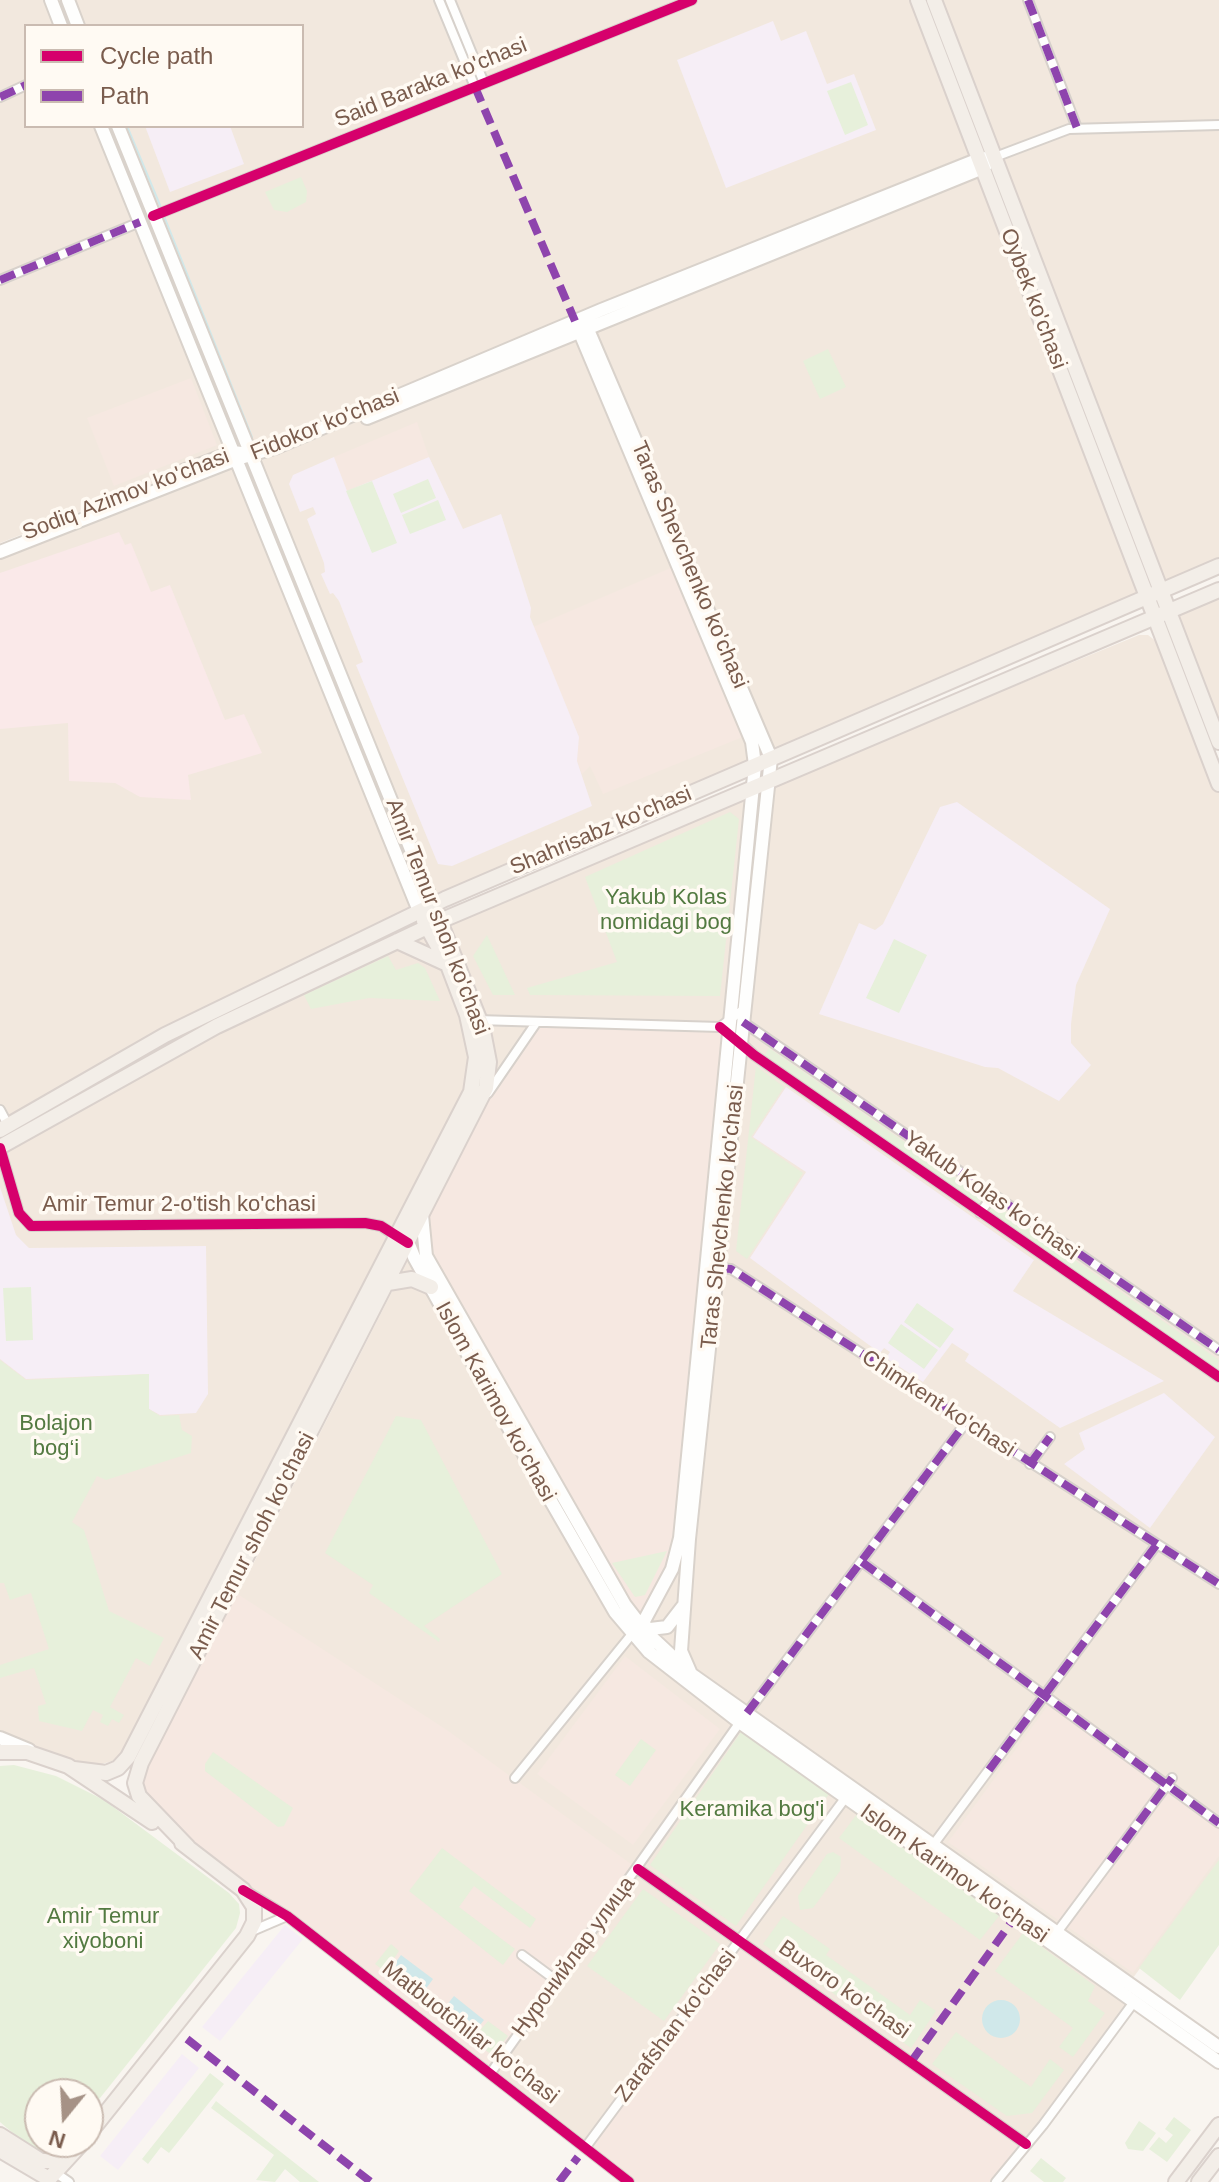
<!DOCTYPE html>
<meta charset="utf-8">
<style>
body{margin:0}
#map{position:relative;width:1219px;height:2182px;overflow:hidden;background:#f9f5f0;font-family:Helvetica,sans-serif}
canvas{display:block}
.legend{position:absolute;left:24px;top:24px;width:280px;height:104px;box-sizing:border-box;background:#fffaf3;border:2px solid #cabbb1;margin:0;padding:10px 14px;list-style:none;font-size:24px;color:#7a5c4d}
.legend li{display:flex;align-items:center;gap:16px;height:40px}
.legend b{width:40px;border:2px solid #cabbb1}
.north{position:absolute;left:24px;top:2078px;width:80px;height:80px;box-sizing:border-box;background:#fffaf3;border:2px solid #cabbb1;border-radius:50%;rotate:198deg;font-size:22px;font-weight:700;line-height:32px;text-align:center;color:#7a5c4d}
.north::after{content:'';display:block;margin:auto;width:28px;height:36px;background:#a69286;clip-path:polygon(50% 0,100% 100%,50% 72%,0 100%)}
</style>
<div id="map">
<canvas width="1219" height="2182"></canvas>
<ul class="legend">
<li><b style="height:10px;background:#d6006c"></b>Cycle path</li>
<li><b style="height:10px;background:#8e44ad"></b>Path</li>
</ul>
<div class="north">N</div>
</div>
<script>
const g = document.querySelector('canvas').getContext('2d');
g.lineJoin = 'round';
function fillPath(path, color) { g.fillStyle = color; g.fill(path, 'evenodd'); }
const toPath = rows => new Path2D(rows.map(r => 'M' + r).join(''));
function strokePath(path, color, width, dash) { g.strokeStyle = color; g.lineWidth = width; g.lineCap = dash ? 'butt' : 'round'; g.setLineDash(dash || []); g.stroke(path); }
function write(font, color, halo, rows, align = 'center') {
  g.font = font + ' Helvetica,sans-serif'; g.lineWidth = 7; g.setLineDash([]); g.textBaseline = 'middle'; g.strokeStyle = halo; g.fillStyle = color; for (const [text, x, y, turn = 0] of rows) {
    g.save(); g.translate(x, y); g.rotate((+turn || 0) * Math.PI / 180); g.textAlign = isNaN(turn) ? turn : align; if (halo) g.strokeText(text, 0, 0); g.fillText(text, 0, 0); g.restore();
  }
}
fillPath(toPath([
 [0,0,51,0,61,26,26,26,26,126,101,126,233,452,0,543],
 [68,0,918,0,1147,597,771,758,768,752,434,904,427,943,457,987,472,1032,466,1089,123,1753,116,1760,102,1764,58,1761,0,1738,0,552,237,459,260,461,579,332,258,455,118,126,302,126,302,26,78,26],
 [934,0,1219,0,1219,566,1161,591],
 [1219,590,1219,742,1169,612],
 [1139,635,1148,635,1157,642,1219,789,1219,1861,1130,1982,1142,1991,1043,2125,1015,2156,629,2182,287,1916,146,1752,245,1580,429,1219,498,1072,455,936,447,927,453,922,777,786,778,783]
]), '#f2e8de');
fillPath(toPath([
 [191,378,217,445,114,486,87,418],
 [417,422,429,457,346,491,334,457],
 [673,567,745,736,603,794,590,766,582,774,577,761,579,737,533,627],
 [536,1023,720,1027,730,1033,679,1546,645,1631,426,1256,408,1243,482,1100],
 [230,1589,447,1730,638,1869,490,2074,287,1916,188,1847,135,1787],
 [625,1656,720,1729,633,1845,537,1774],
 [1048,1705,1219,1826,1219,1856,1133,1973,948,1842],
 [739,1941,1026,2144,996,2182,629,2182,585,2148]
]), '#f6e8e1');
fillPath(toPath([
 [773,21,781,41,806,31,827,84,854,74,876,130,726,188,677,60],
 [145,126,230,126,244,164,170,192],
 [334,457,347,491,429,457,463,529,501,514,531,608,530,617,579,737,577,761,592,806,452,866,438,864,356,665,363,662,339,601,333,593,330,594,321,574,325,572,324,563,307,519,316,514,313,507,300,512,289,484,293,475],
 [957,802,1110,909,1076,985,1071,1024,1071,1043,1091,1065,1059,1101,998,1068,985,1067,819,1014,859,923,875,930,883,924,940,807],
 [786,1087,1034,1260,1013,1291,1164,1381,1060,1428,965,1361,969,1354,952,1343,923,1382,886,1358,890,1352,884,1348,880,1353,750,1258,806,1172,753,1137],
 [0,1187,16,1235,29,1248,206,1246,208,1394,196,1413,160,1415,149,1409,148,1374,26,1379,0,1359],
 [1164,1393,1215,1437,1150,1528,1064,1464,1085,1449,1079,1433],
 [285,1925,303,1939,220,2041,202,2027],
 [182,2054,199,2068,118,2170,100,2156]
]), '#f6eef6');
fillPath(toPath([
 [119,532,125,545,131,543,151,592,170,585,225,720,244,714,262,753,188,775,191,800,140,797,115,783,69,781,68,723,0,729,0,573]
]), '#fae9e9');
fillPath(toPath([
 [851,82,868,125,845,135,827,91],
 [301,177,307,191,306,202,287,212,274,210,265,192],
 [828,349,846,387,820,399,803,361],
 [428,479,436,498,401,513,393,494],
 [372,481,397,543,372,553,346,491],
 [438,500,446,520,410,534,402,515],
 [730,812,739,819,720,996,530,995,527,988,617,962,585,877],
 [487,935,515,995,493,995,473,956],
 [894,939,927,955,899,1013,866,998],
 [388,956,396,970,418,963,425,968,440,1001,369,998,311,1009,304,995],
 [769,1048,1219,1360,1217,1370,764,1056],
 [756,1066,784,1087,751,1137,803,1173,747,1259,736,1251],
 [31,1287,33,1340,6,1341,3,1288],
 [917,1303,954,1329,940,1348,904,1322],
 [901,1324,938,1350,924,1369,888,1343],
 [0,1360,26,1380,149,1374,149,1409,160,1416,179,1415,182,1430,192,1436,191,1453,106,1480,97,1476,72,1522,84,1530,109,1611,164,1638,150,1666,136,1658,110,1707,124,1715,119,1723,112,1719,108,1726,100,1722,103,1715,93,1710,82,1731,39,1721,38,1706,46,1704,34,1668,0,1678,0,1665,49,1649,31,1593,10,1600,4,1583,0,1583],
 [396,1416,421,1420,502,1574,424,1626,440,1639,439,1642,369,1593,373,1585,325,1553],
 [667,1551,645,1595,635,1597,612,1563],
 [741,1732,829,1794,736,1926,650,1865],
 [641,1739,656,1750,630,1786,615,1775],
 [213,1752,293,1808,284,1826,278,1827,205,1771,205,1764],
 [14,1765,56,1776,104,1800,229,1893,239,1904,240,1913,236,1928,88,2113,88,2094,40,2094,40,2142,65,2142,47,2152,29,2147,0,2122,0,1766],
 [857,1814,999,1916,980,1940,839,1838],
 [442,1848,536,1919,530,1928,474,1886,459,1907,515,1949,503,1965,409,1891],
 [833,1852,841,1857,840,1871,813,1908,800,1910,798,1896,827,1854],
 [1219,1860,1219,1945,1180,2000,1139,1968],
 [643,1889,720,1944,664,2021,587,1966],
 [783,1916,830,1949,826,1955,910,2015,920,2000,936,2011,911,2048,763,1944],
 [1023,1933,1095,1986,1088,2001,1105,2013,1073,2057,1059,2047,1073,2028,995,1971],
 [391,1944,399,1951,389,1966,424,1993,420,1999,375,1964],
 [444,2008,477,2034,488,2021,508,2036,493,2056,439,2014],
 [956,2032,1031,2087,1050,2059,1064,2070,1032,2113,1007,2116,932,2064],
 [210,2073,224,2084,169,2153,161,2147,148,2164,142,2159],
 [216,2101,319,2182,300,2182,285,2169,275,2182,256,2180,274,2155,211,2108],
 [1174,2117,1191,2130,1167,2162,1149,2149,1159,2137,1166,2143,1173,2135,1165,2129],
 [1139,2121,1156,2133,1143,2151,1128,2149,1125,2143],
 [1041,2158,1066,2178,1063,2182,1044,2182,1030,2171]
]), '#e7f0db');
fillPath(toPath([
 [401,1955,433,1979,425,1990,393,1966],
 [454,1996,484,2020,476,2030,446,2006],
 '982 2019a19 19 0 1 1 38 0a19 19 0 1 1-38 0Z'
]), '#d0e8ea');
strokePath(toPath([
 [82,20,85,26],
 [127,126,162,210],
 [164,216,252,437]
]), '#d0e8ea', 2);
const street = toPath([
 [439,0,475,87],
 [450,0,484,83],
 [1028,0,1077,128],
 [0,97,26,85],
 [995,157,1069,129,1219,125],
 [153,216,692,0],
 [0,280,140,222],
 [477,1020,720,1027,744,1009],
 [743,1022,1219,1350],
 [740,1042,754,1055,1219,1377],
 [488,1093,536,1023],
 [0,1110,8,1125],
 [0,1148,19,1213,31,1226,365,1223,381,1226,397,1237],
 [980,1213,993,1195],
 [718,1268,731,1269,1219,1584],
 [1030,1464,1050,1437],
 [862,1562,1219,1823],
 [747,1713,967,1421],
 [515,1778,632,1634],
 [930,1849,1157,1544],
 [638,1869,1026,2144],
 [248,1892,287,1916,629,2182],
 [252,1931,287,1916],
 [1055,1935,1172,1778],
 [522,1955,557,1981],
 [490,2074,740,1722],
 [585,2148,846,1797],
 [53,2171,69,2182],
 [996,2182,1043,2125,1134,2002]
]);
const secondary = toPath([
 [51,0,61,26],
 [68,0,78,26],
 [101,126,419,911],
 [118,126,433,904],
 [583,318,771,758,689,1539,681,1651,691,1674],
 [575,321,752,742,755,765,680,1538,672,1569,644,1621,649,1652],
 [367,418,983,168,989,162],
 [183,471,233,452,241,453],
 [0,552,237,459,277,447,601,310,979,159,995,157],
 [422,1215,426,1256,625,1605,645,1631,691,1674,1219,2047],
 [406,1237,414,1257,506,1423,615,1612,649,1652,738,1721,1219,2062],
 [642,1630,667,1627,684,1605],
 [0,1738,29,1750]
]);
const primary = toPath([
 [918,0,1219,784],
 [934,0,1219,742],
 [397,941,445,963],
 [0,1130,165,1035,445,899,1219,566],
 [0,1147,217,1026,440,921,1219,590],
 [388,1283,412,1279,431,1287],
 [0,1752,27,1752,68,1766,152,1822],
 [74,1769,106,1773,118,1768,128,1757,471,1092,476,1057,467,1015,448,965,424,921],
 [188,1847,139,1796,135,1783,141,1763,486,1088,489,1062,482,1026,437,914],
 [0,2135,41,2161,56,2161,71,2155],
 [88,2135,247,1936,254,1922,254,1907,243,1890,182,1843],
 [0,2150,49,2179,83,2142],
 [1176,2182,1219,2125],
 [1199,2182,1219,2156]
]);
strokePath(street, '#d7d1cb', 12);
strokePath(secondary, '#d9d2cb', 16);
strokePath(primary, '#dad1cc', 18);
strokePath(street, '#fefefd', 8);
strokePath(secondary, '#fefefd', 12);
strokePath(primary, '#f3eee8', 14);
strokePath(toPath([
 [1028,0,1077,128],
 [475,87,575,321],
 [0,97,26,85],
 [0,280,140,222],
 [743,1022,1219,1350],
 [718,1268,731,1269,1219,1584],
 [1030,1464,1050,1437],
 [862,1562,1219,1823],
 [747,1713,967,1421],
 [989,1770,1157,1544],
 [1110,1861,1172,1778],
 [187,2039,371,2182],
 [911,2062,1015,1917],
 [559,2182,578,2157]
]), '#8e44ad', 8, [16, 8]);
strokePath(toPath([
 [153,216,692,0],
 [720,1027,754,1055,1219,1377],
 [0,1148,19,1213,31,1226,365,1223,381,1226,408,1243],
 [638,1869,1026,2144],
 [243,1890,287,1916,629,2182]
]), '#d6006c', 10);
write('22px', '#7a5c4d', '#fffaf3', [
 ["Said Baraka ko'chasi",431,83,-22],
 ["Oybek ko'chasi",1033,299,69],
 ["Fidokor ko'chasi",325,425,-22],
 ["Sodiq Azimov ko'chasi",126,495,-21],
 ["Taras Shevchenko ko'chasi",689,565,67],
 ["Shahrisabz ko'chasi",601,831,-23],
 ["Amir Temur shoh ko'chasi",437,917,69],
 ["Yakub Kolas koʻchasi",991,1196,35],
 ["Amir Temur 2-o'tish ko'chasi",179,1205],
 ["Taras Shevchenko ko'chasi",723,1217,-84],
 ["Islom Karimov ko'chasi",495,1402,61],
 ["Chimkent ko'chasi",938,1404,33],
 ["Amir Temur shoh ko'chasi",252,1546,-63],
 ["Islom Karimov ko'chasi",954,1874,35],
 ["Нуронийлар улица",574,1957,-54],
 ["Buxoro ko'chasi",844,1990,35],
 ["Zarafshan ko'chasi",676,2026,-53],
 ["Matbuotchilar ko'chasi",470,2033,38]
]);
write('22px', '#537a41', '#fffaf3', [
 ["Yakub Kolas",666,898],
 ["nomidagi bog",666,923],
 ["Bolajon",56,1424],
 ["bog‘i",56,1449],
 ["Keramika bog'i",752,1810],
 ["Amir Temur",103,1917],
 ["xiyoboni",103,1942]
]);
</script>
